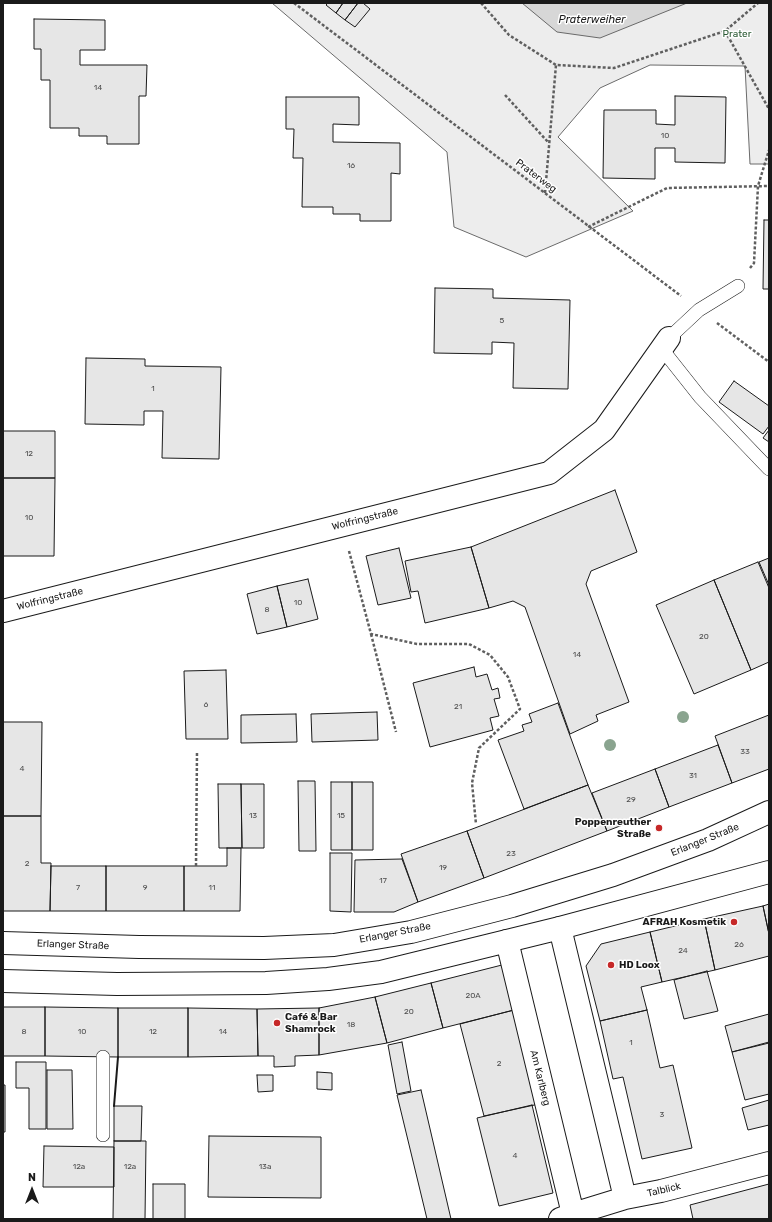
<!DOCTYPE html>
<meta charset="utf-8">
<style>
body{margin:0}
#map{position:relative;width:772px;height:1222px;overflow:hidden;background:#fff;font-family:Rubik,sans-serif}
canvas{display:block}
.frame{position:absolute;inset:0;border:4px solid #1a1a1a;pointer-events:none}
.north{position:absolute;left:12px;top:1170px;width:40px;height:40px;-webkit-text-stroke:3px #fff;paint-order:stroke;rotate:0deg;font-size:11px;font-weight:700;line-height:16px;text-align:center;color:#1a1a1a}
.north::after{content:'';display:block;margin:auto;width:14px;height:18px;background:#1a1a1a;clip-path:polygon(50% 0,100% 100%,50% 72%,0 100%)}
</style>
<div id="map">
<canvas width="772" height="1222"></canvas>
<div class="frame"></div>
<div class="north">N</div>
</div>
<script>
const g = document.querySelector('canvas').getContext('2d');
g.lineJoin = 'round';
function fillPath(path, color) { g.fillStyle = color; g.fill(path, 'evenodd'); }
const toPath = rows => new Path2D(rows.map(r => 'M' + r).join(''));
function strokePath(path, color, width, dash) { g.strokeStyle = color; g.lineWidth = width; g.lineCap = dash ? 'butt' : 'round'; g.setLineDash(dash || []); g.stroke(path); }
function write(font, color, halo, rows, align = 'center') {
  g.font = font + ' Rubik,sans-serif'; g.lineWidth = 3; g.setLineDash([]); g.textBaseline = 'middle'; g.strokeStyle = halo; g.fillStyle = color; for (const [text, x, y, turn = 0] of rows) {
    g.save(); g.translate(x, y); g.rotate((+turn || 0) * Math.PI / 180); g.textAlign = isNaN(turn) ? turn : align; if (halo) g.strokeText(text, 0, 0); g.fillText(text, 0, 0); g.restore();
  }
}
const built = toPath([
 [272,3,769,3,769,164,750,164,745,66,650,65,600,88,558,137,633,211,526,257,454,227,447,152,272,3]
]);
fillPath(built, '#ededed');
strokePath(built, '#6a6a6a', 1);
const water = toPath([
 [522,3,687,3,600,38,557,32,522,3]
]);
fillPath(water, '#d7d7d7');
strokePath(water, '#6a6a6a', 1);
const building = toPath([
 [328,3,343,3,336,13,326,5,328,3],
 [343,3,358,3,345,20,336,13,343,3],
 [358,3,363,3,370,9,355,27,345,20,358,3],
 [34,19,105,20,105,50,80,50,80,65,147,65,146,96,139,96,139,144,107,144,107,136,79,136,79,128,50,128,50,80,41,80,41,49,34,49,34,19],
 [675,96,726,97,725,163,675,162,675,148,655,148,655,179,603,178,604,110,656,110,656,124,675,125,675,96],
 [286,97,359,97,359,125,333,124,333,142,400,143,400,174,391,173,391,221,360,221,360,214,333,214,333,207,302,207,303,158,293,158,294,129,286,129,286,97],
 [764,220,769,220,769,289,763,289,764,220],
 [435,288,493,289,493,298,570,300,568,389,513,388,514,343,492,342,492,354,434,353,435,288],
 [86,358,145,359,145,366,221,367,219,459,162,458,163,411,144,411,144,425,85,424,86,358],
 [734,381,769,406,769,426,763,434,719,402,734,381],
 [769,430,769,442,763,438,769,430],
 [3,431,55,431,55,478,3,478,3,431],
 [3,478,55,478,54,556,3,556,3,478],
 [615,490,637,552,591,571,586,584,629,702,596,715,598,721,570,734,525,607,513,601,489,608,471,547,615,490],
 [471,547,489,608,425,623,418,591,411,592,405,561,471,547],
 [399,548,411,598,378,605,366,556,399,548],
 [769,558,769,585,759,562,769,558],
 [758,562,769,588,769,662,751,670,714,580,758,562],
 [308,579,318,619,287,627,277,586,308,579],
 [714,580,751,670,694,694,656,605,714,580],
 [277,586,287,627,257,634,247,594,277,586],
 [474,667,476,677,487,674,492,690,498,688,500,698,494,699,499,716,490,718,493,730,430,747,413,683,474,667],
 [226,670,228,739,186,739,184,671,226,670],
 [558,703,588,785,524,809,498,740,524,731,522,725,532,722,529,714,558,703],
 [377,712,378,740,312,742,311,714,377,712],
 [296,714,297,742,241,743,241,715,296,714],
 [769,715,769,769,732,783,715,736,769,715],
 [3,722,42,722,41,816,3,816,3,722],
 [718,745,732,783,669,807,655,769,718,745],
 [655,769,669,807,607,831,592,793,655,769],
 [298,781,315,781,316,851,299,851,298,781],
 [331,782,352,782,352,850,331,850,331,782],
 [352,782,373,782,373,850,352,850,352,782],
 [218,784,241,784,242,848,219,848,218,784],
 [241,784,264,784,264,848,242,848,241,784],
 [588,785,607,831,484,878,467,831,588,785],
 [3,816,41,816,41,863,51,863,50,911,3,911,3,816],
 [467,831,484,878,418,902,401,854,467,831],
 [227,848,241,848,240,911,184,911,184,866,227,866,227,848],
 [330,853,352,853,351,912,330,911,330,853],
 [402,859,418,902,394,912,354,912,355,860,402,859],
 [51,866,106,866,106,911,50,911,51,866],
 [106,866,184,866,184,911,106,911,106,866],
 [769,904,769,934,763,906,769,904],
 [763,906,769,934,769,956,715,970,704,919,763,906],
 [704,919,715,970,662,982,650,932,704,919],
 [650,932,662,982,641,987,647,1010,600,1021,586,966,601,944,650,932],
 [502,965,514,1010,443,1028,431,983,502,965],
 [707,971,718,1011,684,1019,674,980,707,971],
 [431,983,443,1028,387,1043,375,997,431,983],
 [375,997,387,1043,319,1055,319,1008,375,997],
 [3,1007,45,1007,45,1056,3,1056,3,1007],
 [45,1007,118,1008,118,1057,45,1056,45,1007],
 [118,1008,188,1008,188,1057,118,1057,118,1008],
 [188,1008,257,1009,258,1056,188,1057,188,1008],
 [319,1008,319,1055,295,1056,295,1066,274,1067,274,1056,258,1056,257,1009,319,1008],
 [514,1010,539,1104,484,1116,460,1024,514,1010],
 [647,1010,660,1068,673,1065,692,1148,642,1159,623,1077,613,1079,600,1021,647,1010],
 [769,1014,769,1042,732,1052,725,1026,769,1014],
 [402,1042,411,1091,397,1094,388,1045,402,1042],
 [769,1043,769,1094,745,1100,732,1052,769,1043],
 [16,1062,46,1062,46,1129,29,1129,29,1088,16,1088,16,1062],
 [47,1070,72,1070,73,1129,47,1129,47,1070],
 [317,1072,332,1073,332,1090,317,1089,317,1072],
 [257,1075,273,1075,273,1091,258,1092,257,1075],
 [3,1085,5,1085,5,1132,3,1132,3,1085],
 [421,1090,451,1219,427,1219,397,1095,421,1090],
 [769,1100,769,1125,748,1130,742,1108,769,1100],
 [532,1105,553,1193,499,1206,477,1118,532,1105],
 [114,1106,142,1106,141,1141,114,1141,114,1106],
 [209,1136,321,1137,321,1198,208,1197,209,1136],
 [114,1141,146,1141,145,1219,113,1219,114,1141],
 [44,1146,114,1147,114,1187,43,1187,44,1146],
 [153,1184,185,1184,185,1219,153,1219,153,1184],
 [769,1184,769,1219,693,1219,690,1205,769,1184]
]);
fillPath(building, '#e6e6e6');
strokePath(building, '#1a1a1a', 1);
const lane = toPath([
 [669,338,699,310,738,286],
 [662,349,700,397,769,469],
 [103,1135,103,1057]
]);
const street = toPath([
 [3,611,549,473,604,430,669,338],
 [560,928,625,1198],
 [507,941,573,1214],
 [560,1219,573,1214,625,1198,661,1191,769,1163]
]);
const primary = toPath([
 [3,943,139,947,264,948,334,945,411,932,512,906,613,875,708,840,769,812],
 [3,981,117,984,266,983,328,979,381,972,560,928,769,872]
]);
strokePath(lane, '#1a1a1a', 14);
strokePath(street, '#1a1a1a', 24);
strokePath(primary, '#1a1a1a', 24);
strokePath(toPath([
 [294,3,681,296],
 [481,3,509,35,556,65,614,68,725,31,758,3],
 [725,31,769,109],
 [505,95,548,142],
 [545,193,556,65],
 [588,227,667,188,769,186],
 [750,268,754,263,758,186,769,150],
 [717,323,769,362],
 [349,551,371,634,417,644,469,644,490,655,508,677,520,709,479,748,472,783,476,824],
 [371,634,396,732],
 [196,866,197,751]
]), '#5f5f5f', 2.5, [3, 2]);
strokePath(lane, '#fff', 13);
strokePath(street, '#fff', 22);
strokePath(primary, '#fff', 22);
strokePath(toPath([
 [114,1106,118,1057]
]), '#1a1a1a', 2);
g.fillStyle = '#8aa48f';
for (const [x, y] of [
 [683,717],
 [610,745]
]) { g.beginPath(); g.arc(x, y, 6, 0, 2 * Math.PI); g.fill(); }
for (const [x, y, r, color] of [
 [659,828,4,"#c62828"],
 [734,922,4,"#c62828"],
 [611,965,4,"#c62828"],
 [277,1023,4,"#c62828"]
]) { const dot = new Path2D(); dot.arc(x, y, r, 0, 2 * Math.PI); g.fillStyle = color; g.fill(dot); strokePath(dot, '#fff', 1.5); }
write('8px', '#4d4d4d', null, [
 ["14",98,88],
 ["10",665,136],
 ["16",351,166],
 ["5",502,321],
 ["1",153,389],
 ["12",29,454],
 ["10",29,518],
 ["10",298,603],
 ["8",267,610],
 ["20",704,637],
 ["14",577,655],
 ["6",206,705],
 ["21",458,707],
 ["33",745,752],
 ["4",22,769],
 ["31",693,776],
 ["29",631,800],
 ["13",253,816],
 ["15",341,816],
 ["23",511,854],
 ["2",27,864],
 ["19",443,868],
 ["17",383,881],
 ["7",78,888],
 ["9",145,888],
 ["11",212,888],
 ["26",739,945],
 ["24",683,951],
 ["20A",473,996],
 ["20",409,1012],
 ["18",351,1025],
 ["8",24,1032],
 ["10",82,1032],
 ["12",153,1032],
 ["14",223,1032],
 ["1",631,1043],
 ["2",499,1064],
 ["3",662,1115],
 ["4",515,1156],
 ["12a",79,1167],
 ["12a",130,1167],
 ["13a",265,1167]
]);
write('10px', '#2b5a34', '#fff', [
 ["Prater",737,34]
]);
write('10px', '#1a1a1a', '#fff', [
 ["Praterweg",536,176,37],
 ["Wolfringstraße",365,519,-14],
 ["Wolfringstraße",50,599,-14],
 ["Erlanger Straße",705,840,-22],
 ["Erlanger Straße",395,933,-11],
 ["Erlanger Straße",73,945,2],
 ["Am Karlberg",540,1078,76],
 ["Talblick",664,1190,-13]
]);
write('bold 10px', '#1a1a1a', '#fff', [
 ["Poppenreuther",651,822],
 ["Straße",651,834],
 ["AFRAH Kosmetik",726,922],
 ["HD Loox",619,965,"left"],
 ["Café & Bar",285,1017,"left"],
 ["Shamrock",285,1029,"left"]
], 'right');
write('italic 11px', '#1a1a1a', '#fff', [
 ["Praterweiher",592,20]
]);
</script>
